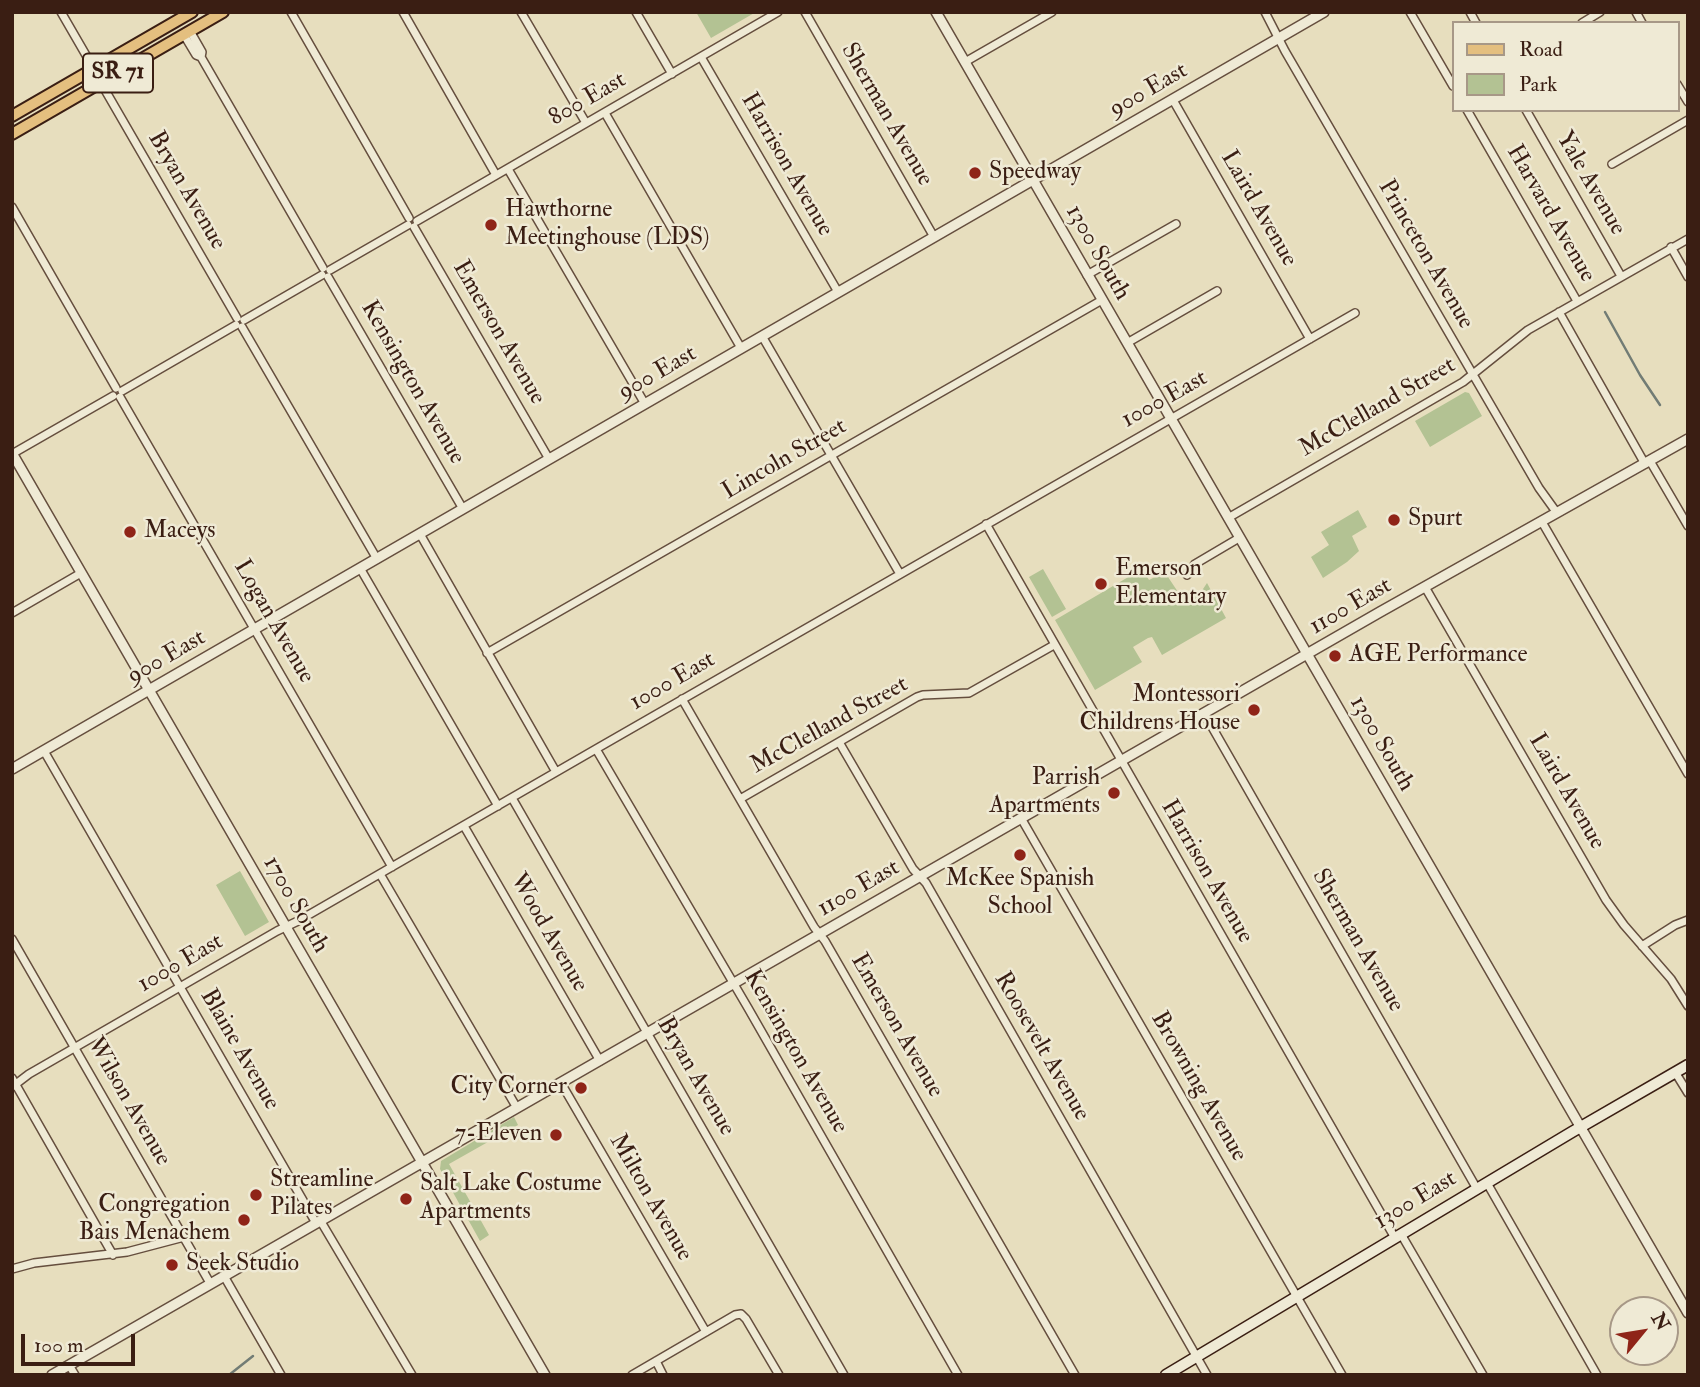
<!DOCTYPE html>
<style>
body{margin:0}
#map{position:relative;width:1700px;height:1387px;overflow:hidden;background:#e7debe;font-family:"IM FELL Double Pica",serif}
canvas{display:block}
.frame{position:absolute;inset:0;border:14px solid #3a1e13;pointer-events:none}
.legend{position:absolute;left:1452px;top:21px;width:228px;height:91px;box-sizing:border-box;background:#efead5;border:2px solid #a79887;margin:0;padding:9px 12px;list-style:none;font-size:21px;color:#3a1e13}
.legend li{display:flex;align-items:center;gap:14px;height:35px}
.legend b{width:35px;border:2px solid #a79887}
.north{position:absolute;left:1609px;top:1296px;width:70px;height:70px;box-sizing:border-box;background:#efead5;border:2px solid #a79887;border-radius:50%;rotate:60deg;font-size:19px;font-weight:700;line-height:28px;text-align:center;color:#3a1e13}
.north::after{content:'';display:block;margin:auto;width:24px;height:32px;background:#8f2418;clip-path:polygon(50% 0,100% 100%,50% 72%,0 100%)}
.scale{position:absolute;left:21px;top:1334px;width:114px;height:32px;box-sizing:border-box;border:4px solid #3a1e13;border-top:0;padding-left:9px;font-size:21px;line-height:24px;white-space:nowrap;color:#3a1e13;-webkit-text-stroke:5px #efead5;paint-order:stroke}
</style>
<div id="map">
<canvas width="1700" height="1387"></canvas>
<div class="frame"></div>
<ul class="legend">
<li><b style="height:9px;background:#e4bf7f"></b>Road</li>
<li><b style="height:19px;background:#b3c293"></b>Park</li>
</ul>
<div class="north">N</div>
<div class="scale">100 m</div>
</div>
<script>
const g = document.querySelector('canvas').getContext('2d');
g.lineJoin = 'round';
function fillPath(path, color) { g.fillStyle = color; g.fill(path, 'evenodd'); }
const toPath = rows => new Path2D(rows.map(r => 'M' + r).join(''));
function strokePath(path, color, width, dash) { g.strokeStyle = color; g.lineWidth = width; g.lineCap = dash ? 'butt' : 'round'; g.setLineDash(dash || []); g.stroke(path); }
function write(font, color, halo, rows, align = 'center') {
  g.font = font + ' "IM FELL Double Pica",serif'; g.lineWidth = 5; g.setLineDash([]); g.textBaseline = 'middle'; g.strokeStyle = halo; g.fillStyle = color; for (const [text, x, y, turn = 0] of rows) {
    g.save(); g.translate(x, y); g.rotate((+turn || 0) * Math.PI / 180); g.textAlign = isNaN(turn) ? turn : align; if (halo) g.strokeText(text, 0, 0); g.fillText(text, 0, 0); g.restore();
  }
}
fillPath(toPath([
 [696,12,756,12,711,38],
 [1465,392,1469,393,1482,416,1430,447,1415,421],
 [1358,510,1367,527,1352,536,1359,551,1347,562,1323,578,1311,557,1329,545,1321,532],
 [1043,569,1066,609,1052,617,1029,577],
 [1142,569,1149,580,1161,574,1166,574,1178,592,1189,595,1199,595,1207,583,1226,618,1162,655,1152,637,1148,638,1133,647,1142,662,1095,690,1055,620],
 [240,871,269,922,245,936,216,885],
 [514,1117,518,1125,449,1164,489,1235,480,1241,440,1169,441,1161]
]), '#b3c293');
strokePath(toPath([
 [1605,312,1640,375,1660,405],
 [229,1375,253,1356]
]), '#727c75', 2.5);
const minor = toPath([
 [61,12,94,69],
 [291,12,409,218],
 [403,12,496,175],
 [521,12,586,123],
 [636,12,672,74],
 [805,12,934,237],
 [1265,12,1285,51,1468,366,1539,488,1557,513],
 [1410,12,1453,86],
 [1470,12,1476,23],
 [1636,12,1642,23],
 [1582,23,1600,12],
 [190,31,202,52,201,57],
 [184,35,196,55,201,57,323,268],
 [701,57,838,292],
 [965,62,1052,12],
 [101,83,237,318],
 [1677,84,1688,102],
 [1173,100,1310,339],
 [1467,110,1577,301],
 [1526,110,1621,276],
 [605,113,741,348],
 [1612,164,1688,120],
 [508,169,645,404],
 [12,207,116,388],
 [417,221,778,12],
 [414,227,549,459],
 [1671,247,1688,277],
 [330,270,408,225],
 [1087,275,1176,224],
 [328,277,463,509],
 [1559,312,1645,464],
 [244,320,322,275],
 [242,327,377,559],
 [762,336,900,574],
 [1127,343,1217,291],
 [122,391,236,325],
 [120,397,392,867],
 [12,454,113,396],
 [1650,461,1688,526],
 [1228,518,1463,382,1528,330,1688,239],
 [1542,522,1688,774],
 [986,524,1395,1238],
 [420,534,556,772],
 [360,568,498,806],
 [1187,575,1195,564,1239,538],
 [1425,587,1606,900,1624,925,1671,979,1688,1006],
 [12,613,81,573],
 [487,653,1102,300],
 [682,699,814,927,825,941,1075,1375],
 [1204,713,1477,1189],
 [839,742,913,869,926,883,1207,1375],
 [596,749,748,1008,958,1375],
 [44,751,316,1223],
 [512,798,844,1375],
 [740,799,917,697,923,695,969,693,1054,645],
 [1021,818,1342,1375],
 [464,826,600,1061],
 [380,874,517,1108],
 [12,939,210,1283],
 [1642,946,1675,925,1688,920],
 [1675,1072,1688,1093],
 [12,1078,113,1255],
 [561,1083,706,1332],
 [12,1087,29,1074,277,931,298,921,596,749,1355,313],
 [1487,1183,1597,1375],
 [320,1220,412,1375],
 [1401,1234,1483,1375],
 [12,1269,34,1263,127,1252,184,1237],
 [224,1276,281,1375],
 [656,1361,663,1375],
 [69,1365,75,1375],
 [632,1375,735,1315,741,1314,746,1319,779,1375]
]);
const tertiary = toPath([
 [936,12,1688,1313],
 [12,453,545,1375],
 [12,769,1324,12],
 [52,1375,1380,612,1688,439]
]);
const secondary = toPath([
 [1166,1375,1572,1132,1688,1065]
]);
const primary = toPath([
 [12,116,192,12],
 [12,134,223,12]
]);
strokePath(minor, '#654e3e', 10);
strokePath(tertiary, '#654e3e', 12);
strokePath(secondary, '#3a1e13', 13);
strokePath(primary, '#3a1e13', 14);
strokePath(minor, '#efead5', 7);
strokePath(tertiary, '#efead5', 9);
strokePath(secondary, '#efead5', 10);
strokePath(primary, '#e4bf7f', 10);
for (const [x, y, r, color] of [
 [975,173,7,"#8f2418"],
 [491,225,7,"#8f2418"],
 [1394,520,7,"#8f2418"],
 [130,532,7,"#8f2418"],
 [1101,584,7,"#8f2418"],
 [1335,656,7,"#8f2418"],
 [1254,710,7,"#8f2418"],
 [1114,793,7,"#8f2418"],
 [1020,855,7,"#8f2418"],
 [581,1088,7,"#8f2418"],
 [556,1135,7,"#8f2418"],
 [256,1195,7,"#8f2418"],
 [406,1199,7,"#8f2418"],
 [244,1220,7,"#8f2418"],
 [172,1265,7,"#8f2418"]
]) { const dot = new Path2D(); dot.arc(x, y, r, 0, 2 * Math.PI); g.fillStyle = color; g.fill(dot); strokePath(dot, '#efead5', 2.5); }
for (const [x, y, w] of [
 [118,73,70]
]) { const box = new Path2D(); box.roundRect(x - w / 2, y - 19.5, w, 39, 5); g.fillStyle = '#efead5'; g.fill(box); strokePath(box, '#3a1e13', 2); }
write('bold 23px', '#3a1e13', null, [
 ["SR 71",118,73]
]);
write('24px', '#3a1e13', '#efead5', [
 ["900 East",1149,91,-30],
 ["800 East",588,100,-30],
 ["Sherman Avenue",886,115,60],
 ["Harrison Avenue",786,165,60],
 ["Yale Avenue",1590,184,60],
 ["Bryan Avenue",186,191,60],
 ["Laird Avenue",1258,209,60],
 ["Harvard Avenue",1550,214,60],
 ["1300 South",1097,253,60],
 ["Princeton Avenue",1425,255,60],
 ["Emerson Avenue",498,333,60],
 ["900 East",658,374,-30],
 ["Kensington Avenue",412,383,60],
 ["1000 East",1165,400,-29],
 ["McClelland Street",1378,408,-30],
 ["Lincoln Street",785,460,-30],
 ["1100 East",1351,607,-30],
 ["Logan Avenue",273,622,60],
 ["900 East",167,658,-30],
 ["1000 East",673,682,-30],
 ["McClelland Street",830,726,-29],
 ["1300 South",1381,744,60],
 ["Laird Avenue",1566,792,60],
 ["Harrison Avenue",1206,872,60],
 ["1100 East",859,889,-30],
 ["1700 South",295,905,60],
 ["Wood Avenue",548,933,60],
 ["Sherman Avenue",1357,941,60],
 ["1000 East",181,964,-30],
 ["Emerson Avenue",896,1026,60],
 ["Roosevelt Avenue",1041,1047,60],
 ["Blaine Avenue",239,1050,60],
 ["Kensington Avenue",795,1052,60],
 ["Bryan Avenue",695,1077,60],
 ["Browning Avenue",1198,1087,60],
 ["Wilson Avenue",128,1102,60],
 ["Milton Avenue",650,1198,60],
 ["1300 East",1416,1201,-31]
]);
write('24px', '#3a1e13', '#efead5', [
 ["Speedway",989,173],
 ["Hawthorne",505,211],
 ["Meetinghouse (LDS)",505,239],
 ["Spurt",1408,520],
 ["Maceys",144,532],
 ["Emerson",1115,570],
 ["Elementary",1115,598],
 ["AGE Performance",1349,656],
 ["Montessori",1240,696,"right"],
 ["Childrens House",1240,724,"right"],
 ["Parrish",1100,779,"right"],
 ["Apartments",1100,807,"right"],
 ["McKee Spanish",1020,880,"center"],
 ["School",1020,908,"center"],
 ["City Corner",567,1088,"right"],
 ["7-Eleven",542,1135,"right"],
 ["Streamline",270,1181],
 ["Pilates",270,1209],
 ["Salt Lake Costume",420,1185],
 ["Apartments",420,1213],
 ["Congregation",230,1206,"right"],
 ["Bais Menachem",230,1234,"right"],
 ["Seek Studio",186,1265]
], 'left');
</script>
